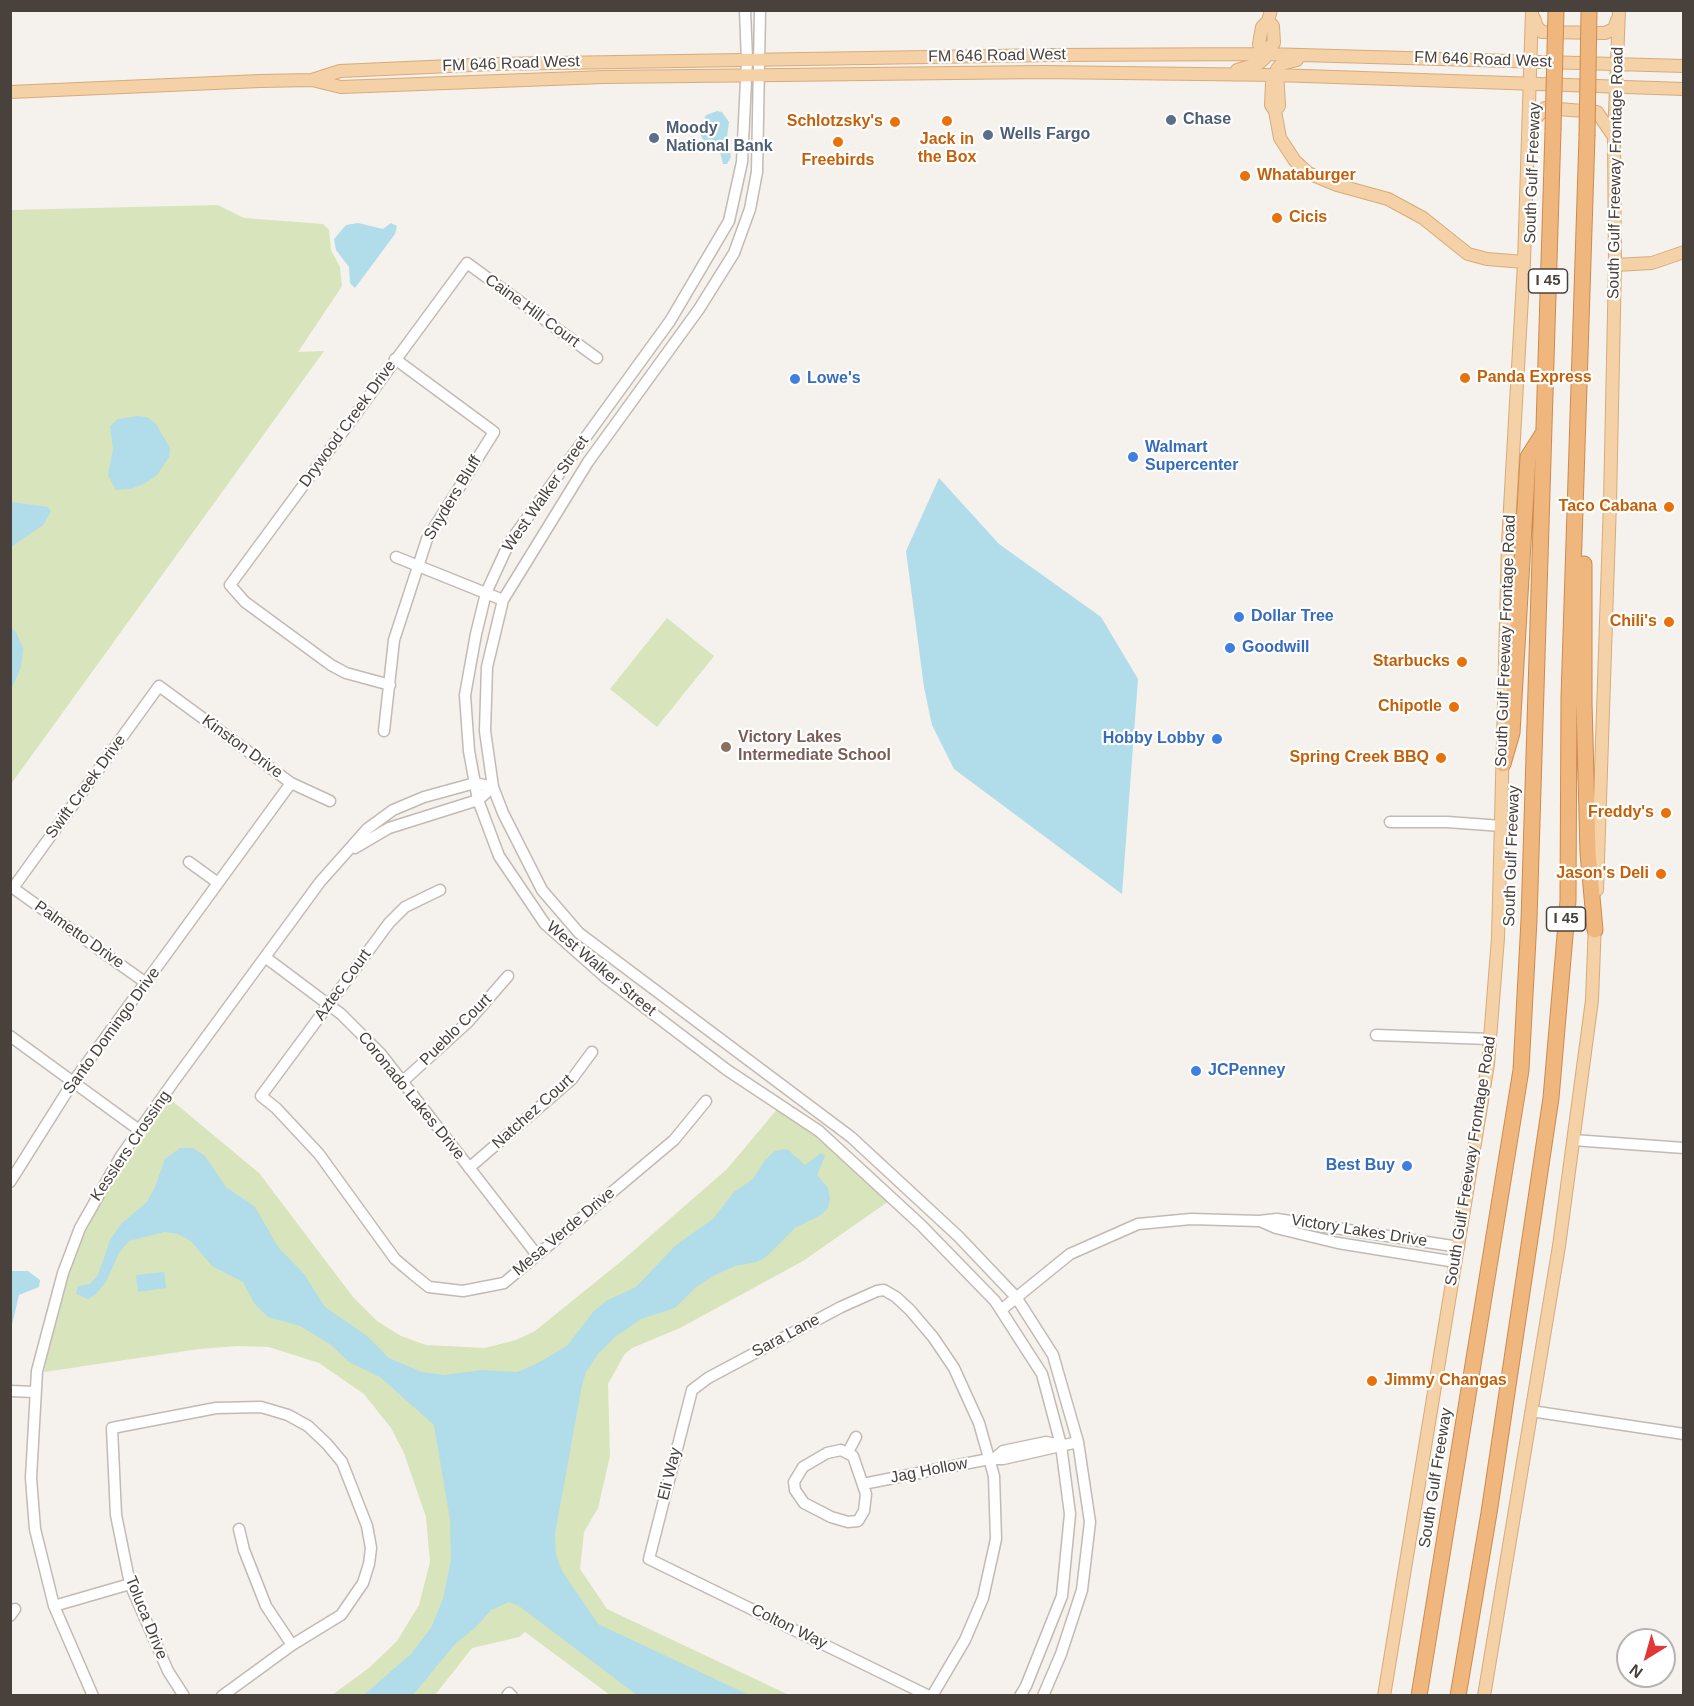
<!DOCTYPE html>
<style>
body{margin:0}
#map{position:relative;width:1694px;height:1706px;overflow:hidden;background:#f5f1ed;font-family:Helvetica,sans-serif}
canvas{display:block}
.frame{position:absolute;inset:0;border:12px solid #49413b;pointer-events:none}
.north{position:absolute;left:1616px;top:1628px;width:60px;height:60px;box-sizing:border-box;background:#fff;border:2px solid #b6b3b1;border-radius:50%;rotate:217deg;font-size:16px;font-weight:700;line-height:24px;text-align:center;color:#49413b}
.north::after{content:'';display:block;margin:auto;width:21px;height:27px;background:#e33638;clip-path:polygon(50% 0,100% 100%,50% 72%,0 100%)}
</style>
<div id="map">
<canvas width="1694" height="1706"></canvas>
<div class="frame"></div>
<div class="north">N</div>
</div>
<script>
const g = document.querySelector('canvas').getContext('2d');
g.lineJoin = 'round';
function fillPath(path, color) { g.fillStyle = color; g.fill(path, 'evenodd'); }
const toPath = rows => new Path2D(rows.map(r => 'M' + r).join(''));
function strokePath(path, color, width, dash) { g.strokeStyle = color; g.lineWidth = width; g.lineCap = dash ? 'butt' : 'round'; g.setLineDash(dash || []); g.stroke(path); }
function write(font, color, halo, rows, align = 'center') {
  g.font = font + ' Helvetica,sans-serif'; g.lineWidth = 4.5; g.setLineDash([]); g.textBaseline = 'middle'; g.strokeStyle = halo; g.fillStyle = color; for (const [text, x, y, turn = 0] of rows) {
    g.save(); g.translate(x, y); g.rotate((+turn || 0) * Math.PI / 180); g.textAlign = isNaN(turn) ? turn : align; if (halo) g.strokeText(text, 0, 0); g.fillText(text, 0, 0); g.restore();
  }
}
fillPath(toPath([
 [218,205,244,218,323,224,329,230,331,250,340,267,342,286,298,352,324,351,11,784,11,210],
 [667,618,714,656,657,727,610,689],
 [170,1099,259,1173,353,1297,377,1321,401,1336,426,1345,485,1348,516,1340,535,1331,624,1259,727,1169,779,1107,814,1133,889,1201,803,1261,680,1328,632,1348,624,1355,608,1384,610,1456,598,1508,584,1532,580,1569,607,1609,789,1695,610,1695,525,1632,519,1637,472,1648,435,1695,332,1695,369,1668,397,1641,419,1605,430,1562,426,1517,404,1453,391,1428,364,1394,319,1363,269,1347,237,1346,199,1349,44,1372,59,1302,80,1243,103,1197]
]), '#d8e4bb');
fillPath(toPath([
 [717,111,722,112,729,122,727,137,731,157,727,164,723,164,720,152,712,151,705,144,699,131,706,115],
 [358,223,383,229,391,223,397,226,395,234,355,288,350,283,349,267,336,250,334,239,346,225],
 [137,416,147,417,156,424,170,448,169,457,157,475,145,483,131,489,116,490,108,475,113,449,110,426,118,419],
 [939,478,999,544,1101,617,1138,679,1122,894,954,769,932,725,924,687,906,551],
 [11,502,48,507,51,511,43,525,11,547],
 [11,627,16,632,23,649,21,667,11,690],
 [180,1148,193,1148,205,1156,226,1187,255,1207,278,1247,304,1274,325,1307,367,1336,389,1358,422,1372,444,1375,482,1370,517,1372,536,1364,567,1346,594,1311,606,1301,636,1287,676,1245,713,1219,734,1192,753,1179,765,1160,775,1151,787,1149,805,1165,821,1153,825,1156,817,1175,828,1188,830,1199,828,1208,821,1215,795,1228,766,1257,757,1262,735,1266,713,1276,696,1287,675,1308,641,1319,615,1337,598,1354,586,1372,582,1385,555,1534,556,1555,562,1571,598,1624,749,1695,637,1695,519,1606,509,1602,491,1610,475,1628,455,1644,413,1695,364,1695,411,1654,431,1628,443,1599,451,1559,450,1520,434,1425,380,1377,349,1362,330,1344,300,1326,268,1317,254,1303,243,1282,212,1266,191,1241,178,1234,165,1232,129,1241,119,1253,106,1282,95,1295,88,1299,76,1294,78,1286,90,1284,98,1275,110,1240,122,1223,147,1202,155,1187,165,1159],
 [11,1271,28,1271,40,1280,39,1287,19,1295,11,1329],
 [164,1272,166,1288,138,1292,136,1275]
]), '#b1dcea');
const minor = toPath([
 [745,10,747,60,742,162,729,221,670,321,509,543,486,593,476,634,465,695,469,751,478,800,499,856,545,924,606,978,727,1070,819,1131,921,1225,995,1301,1042,1374,1061,1445,1070,1514,1062,1596,1026,1686,1020,1696],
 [760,10,757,172,750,209,734,253,699,309,588,462,503,600,487,667,485,731,493,787,503,813,542,890,579,933,851,1137,958,1236,1016,1297,1053,1355,1078,1442,1090,1522,1082,1590,1061,1654,1043,1696],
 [396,557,503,600],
 [390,685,346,673,331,665,245,602,230,585,467,263,597,358],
 [384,731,394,640,427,539,494,432,395,359],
 [1390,822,1447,822,1502,826],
 [355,848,389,828,478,800,493,787],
 [189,862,218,883],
 [440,890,405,907,389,923,261,1096,276,1108,319,1154,395,1259,414,1275,429,1287,463,1291,504,1283,674,1140,706,1101],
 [265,957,341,1014,381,1054,537,1255],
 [146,983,13,888,159,686,291,783,330,801],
 [1376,1035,1490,1039],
 [10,1036,139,1130],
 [402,1082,468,1022,508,976],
 [1573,1140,1684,1148],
 [469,1168,572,1079,592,1052],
 [10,1182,73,1082,291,783],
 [1260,1221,1276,1228,1338,1243,1456,1262],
 [1001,1310,1070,1254,1138,1224,1191,1219,1259,1221,1277,1219,1459,1247],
 [10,1391,35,1392],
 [1531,1411,1684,1434],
 [841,1450,853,1456,866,1494,864,1511,858,1521,848,1522,831,1517,804,1503,795,1490,794,1482,803,1467,827,1453,841,1450],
 [848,1452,856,1437],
 [994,1459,1003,1451,1046,1442,1060,1445],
 [863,1484,989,1459,1003,1459,1078,1442],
 [239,1529,244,1550,266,1606,292,1645],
 [54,1606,130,1584],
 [10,1616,15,1609],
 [93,1696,54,1606,35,1529,31,1478,37,1371,63,1273,80,1228,121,1156,174,1081,320,882,367,829,393,810,424,797,475,783,493,787],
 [184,1696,168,1671,130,1584,116,1515,112,1428,216,1408,261,1407,288,1415,308,1426,327,1444,342,1462,367,1526,371,1548,369,1564,363,1583,341,1615,292,1645,222,1696],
 [507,1696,509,1693,512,1696],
 [929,1696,649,1559,692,1390,708,1378,841,1307,877,1291,884,1290,896,1297,910,1310,933,1337,954,1368,979,1423,994,1476,996,1539,983,1598,965,1640,932,1696]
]);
const major = toPath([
 [1534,18,1537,27,1542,32,1605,33,1614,29,1617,20],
 [1266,50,1259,44,1262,27,1268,21,1271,10],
 [1237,70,1258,64,1265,58,1266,50,1274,43,1273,26,1268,21],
 [1276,78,1272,83,1271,105,1275,111,1280,138,1295,161,1308,173,1337,185,1388,199,1423,218,1468,254,1487,259,1524,262],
 [312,80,340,71,494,64,1053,55,1266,54,1684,66],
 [10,92,260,81,312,80,341,87,604,77,1043,72,1276,75,1684,89],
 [1275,111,1279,106,1277,69,1281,64,1297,60],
 [1530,125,1545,108,1597,112,1614,137],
 [1615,265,1652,263,1684,252],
 [1597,890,1610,502,1615,265,1614,138,1619,10],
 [1384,1696,1488,1064,1498,938,1508,543,1524,262,1532,10],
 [1484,1696,1559,1246,1592,1000,1595,922]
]);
const highway = toPath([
 [1584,564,1584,702,1588,853,1595,930],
 [1503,764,1512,733,1528,457,1542,435],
 [1419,1696,1521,1070,1529,920,1553,130],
 [1458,1696,1489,1513,1551,1098,1568,901,1569,697,1587,136]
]);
strokePath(minor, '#c3bab3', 13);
strokePath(major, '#d8ab78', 14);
strokePath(highway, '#ce8a4e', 17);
strokePath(minor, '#fff', 10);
strokePath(major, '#f4d1a7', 12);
strokePath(highway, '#efb77e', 15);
const highwayBridge = toPath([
 [1553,130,1556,10],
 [1587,136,1589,10]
]);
strokePath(highwayBridge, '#ce8a4e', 17, []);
strokePath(highwayBridge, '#efb77e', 15);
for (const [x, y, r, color] of [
 [1171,120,6,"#5c6f8a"],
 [947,121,6,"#e8710a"],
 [895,122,6,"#e8710a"],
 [988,135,6,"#5c6f8a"],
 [654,138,6,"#5c6f8a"],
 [838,142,6,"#e8710a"],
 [1245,176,6,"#e8710a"],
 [1277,218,6,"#e8710a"],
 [1465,378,6,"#e8710a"],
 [795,379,6,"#3f7fe0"],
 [1133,457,6,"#3f7fe0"],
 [1669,507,6,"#e8710a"],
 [1239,617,6,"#3f7fe0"],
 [1669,622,6,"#e8710a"],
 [1230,648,6,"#3f7fe0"],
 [1462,662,6,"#e8710a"],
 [1454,707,6,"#e8710a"],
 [1217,739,6,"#3f7fe0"],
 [726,747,6,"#8d6e63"],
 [1441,758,6,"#e8710a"],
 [1666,813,6,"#e8710a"],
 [1661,874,6,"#e8710a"],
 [1196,1071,6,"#3f7fe0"],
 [1407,1166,6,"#3f7fe0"],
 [1372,1381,6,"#e8710a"]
]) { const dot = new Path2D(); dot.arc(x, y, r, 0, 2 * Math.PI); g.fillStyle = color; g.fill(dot); strokePath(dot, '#fff', 2); }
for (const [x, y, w] of [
 [1548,281,39],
 [1566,919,39]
]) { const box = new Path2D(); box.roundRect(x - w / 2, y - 12, w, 24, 4.5); g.fillStyle = '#fff'; g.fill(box); strokePath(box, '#49413b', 1.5); }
write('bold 15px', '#49413b', null, [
 ["I 45",1548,281],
 ["I 45",1566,919]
]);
write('16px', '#49413b', '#fff', [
 ["FM 646 Road West",997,56,-1],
 ["FM 646 Road West",1483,60,2],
 ["FM 646 Road West",511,64,-2],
 ["South Gulf Freeway",1533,173,-88],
 ["South Gulf Freeway Frontage Road",1616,173,-89],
 ["Caine Hill Court",532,311,36],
 ["Drywood Creek Drive",348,424,-54],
 ["West Walker Street",546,494,-55],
 ["Snyders Bluff",453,498,-59],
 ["South Gulf Freeway Frontage Road",1506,641,-88],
 ["Kinston Drive",242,747,36],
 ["Swift Creek Drive",86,787,-54],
 ["South Gulf Freeway",1512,856,-88],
 ["Palmetto Drive",79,935,35],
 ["West Walker Street",601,969,40],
 ["Aztec Court",343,985,-54],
 ["Pueblo Court",456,1030,-45],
 ["Santo Domingo Drive",112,1031,-54],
 ["Coronado Lakes Drive",411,1096,51],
 ["Natchez Court",533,1112,-42],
 ["Kesslers Crossing",131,1146,-56],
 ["South Gulf Freeway Frontage Road",1471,1161,-81],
 ["Victory Lakes Drive",1359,1231,9],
 ["Mesa Verde Drive",564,1232,-40],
 ["Sara Lane",786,1336,-28],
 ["Jag Hollow",929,1471,-11],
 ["Eli Way",670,1474,-76],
 ["South Gulf Freeway",1436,1478,-81],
 ["Toluca Drive",146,1618,68],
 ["Colton Way",789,1627,26]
]);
write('bold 16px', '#4e5e75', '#fff', [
 ["Chase",1183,120],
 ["Moody",666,129],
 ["National Bank",666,147],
 ["Wells Fargo",1000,135]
], 'left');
write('bold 16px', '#c56008', '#fff', [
 ["Schlotzsky's",883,122],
 ["Jack in",947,140,"center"],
 ["the Box",947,158,"center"],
 ["Freebirds",838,161,"center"],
 ["Whataburger",1257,176,"left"],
 ["Cicis",1289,218,"left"],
 ["Panda Express",1477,378,"left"],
 ["Taco Cabana",1657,507],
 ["Chili's",1657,622],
 ["Starbucks",1450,662],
 ["Chipotle",1442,707],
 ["Spring Creek BBQ",1429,758],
 ["Freddy's",1654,813],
 ["Jason's Deli",1649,874],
 ["Jimmy Changas",1384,1381,"left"]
], 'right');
write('bold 16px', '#366cbe', '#fff', [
 ["Lowe's",807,379],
 ["Walmart",1145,448],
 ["Supercenter",1145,466],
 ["Dollar Tree",1251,617],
 ["Goodwill",1242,648],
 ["Hobby Lobby",1205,739,"right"],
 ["JCPenney",1208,1071],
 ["Best Buy",1395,1166,"right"]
], 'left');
write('bold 16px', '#785e54', '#fff', [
 ["Victory Lakes",738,738],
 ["Intermediate School",738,756]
], 'left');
</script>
